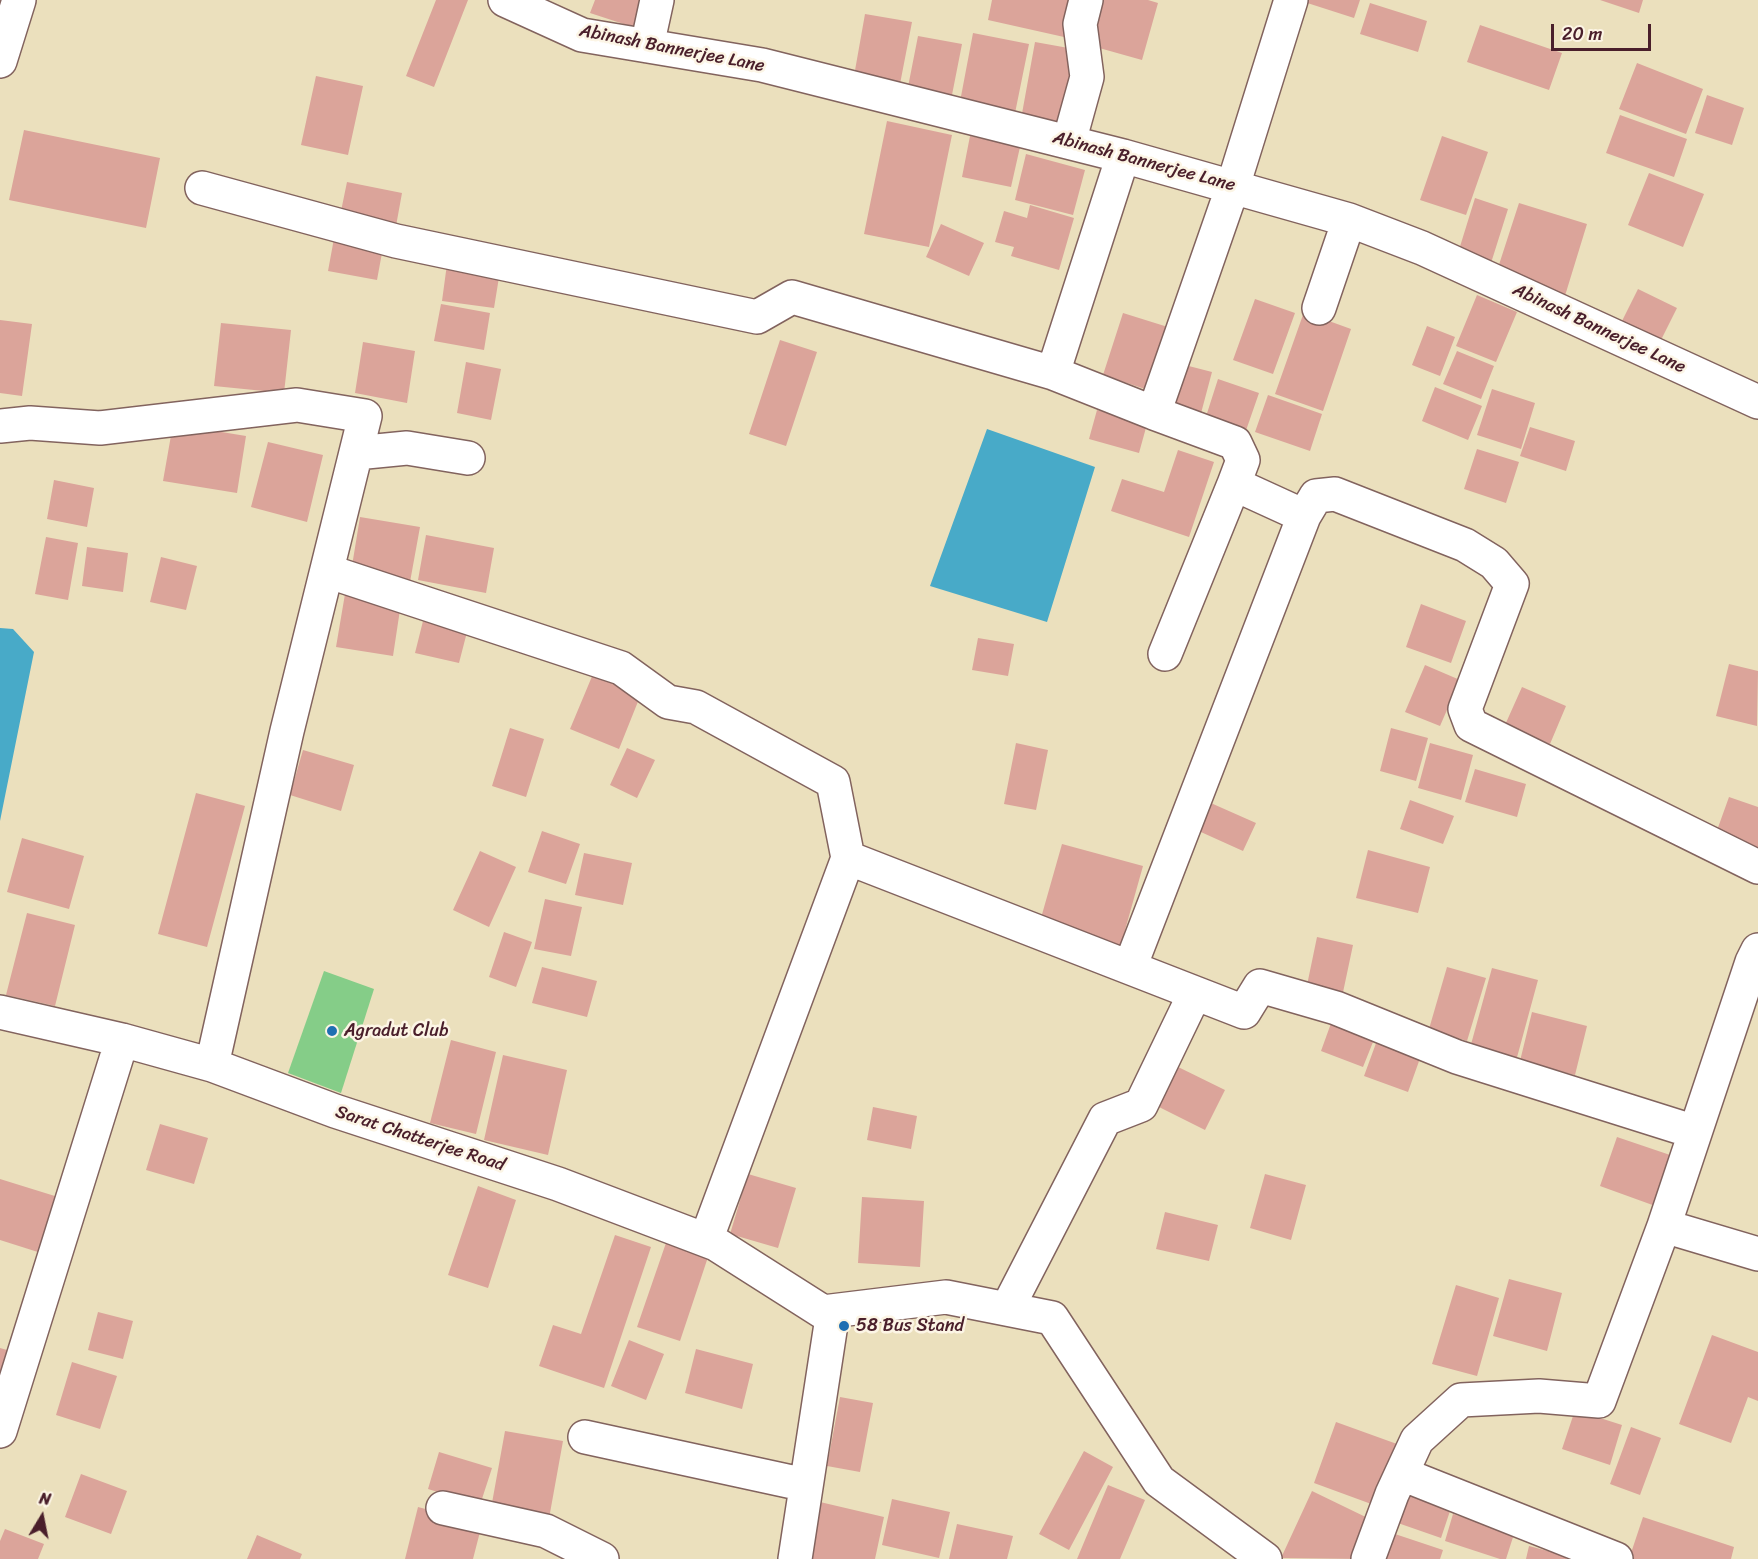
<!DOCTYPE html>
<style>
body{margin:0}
#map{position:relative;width:1758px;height:1559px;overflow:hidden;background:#ebe0bd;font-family:Sriracha,sans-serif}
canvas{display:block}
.north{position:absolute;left:12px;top:1487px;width:60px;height:60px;-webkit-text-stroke:4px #fcf5e5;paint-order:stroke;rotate:10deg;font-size:16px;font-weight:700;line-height:24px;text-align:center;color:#4a1f2b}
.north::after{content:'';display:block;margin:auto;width:21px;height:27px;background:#4a1f2b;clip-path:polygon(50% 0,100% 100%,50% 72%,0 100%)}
.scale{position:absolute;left:1551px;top:24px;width:100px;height:27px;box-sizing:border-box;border:3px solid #4a1f2b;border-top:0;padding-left:8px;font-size:18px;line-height:21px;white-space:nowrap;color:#4a1f2b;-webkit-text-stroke:4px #fcf5e5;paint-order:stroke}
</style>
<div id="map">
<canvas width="1758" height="1559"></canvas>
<div class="north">N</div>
<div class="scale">20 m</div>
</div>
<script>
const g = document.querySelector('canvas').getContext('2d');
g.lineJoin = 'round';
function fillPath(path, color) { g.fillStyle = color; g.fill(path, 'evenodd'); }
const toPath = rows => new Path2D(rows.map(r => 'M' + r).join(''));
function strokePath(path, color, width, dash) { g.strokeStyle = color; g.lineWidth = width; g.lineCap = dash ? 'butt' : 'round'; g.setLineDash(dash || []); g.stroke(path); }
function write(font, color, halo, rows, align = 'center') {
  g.font = font + ' Sriracha,sans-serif'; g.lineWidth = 5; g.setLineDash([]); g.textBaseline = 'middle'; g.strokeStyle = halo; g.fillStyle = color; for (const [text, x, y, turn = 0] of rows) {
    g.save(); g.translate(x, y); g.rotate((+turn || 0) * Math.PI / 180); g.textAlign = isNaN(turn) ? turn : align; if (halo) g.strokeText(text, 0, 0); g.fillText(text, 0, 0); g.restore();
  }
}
fillPath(toPath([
 [324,971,374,989,341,1093,288,1073]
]), '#85cd88');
fillPath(toPath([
 [987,429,1095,467,1047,622,930,586],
 [0,628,13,629,34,652,0,821]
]), '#48aac8');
fillPath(toPath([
 [436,0,468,0,434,87,406,76],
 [595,0,646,0,636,28,590,13],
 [992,0,1072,0,1064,37,988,20],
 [1097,0,1148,0,1158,3,1142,60,1085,44],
 [1298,0,1360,0,1354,18],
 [1600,0,1643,0,1639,13],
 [1370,3,1427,21,1418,52,1360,34],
 [865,14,912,22,900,84,854,76],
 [1480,25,1562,53,1549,90,1467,62],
 [973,33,1029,44,1014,118,959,107],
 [918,36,962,44,951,100,907,92],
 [1035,42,1074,49,1060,126,1021,119],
 [1637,63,1703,89,1686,134,1619,109],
 [316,76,363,86,348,155,301,145],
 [1707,95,1744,108,1732,145,1695,133],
 [1620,115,1687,139,1674,177,1606,153],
 [887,121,952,135,929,247,864,234],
 [24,130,160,158,146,228,9,200],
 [970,136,1020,147,1011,187,962,177],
 [1442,136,1488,152,1466,215,1420,200],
 [1026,154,1085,170,1073,215,1015,200],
 [1649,173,1704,194,1683,247,1628,225],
 [347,182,402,193,396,226,340,216],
 [1475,198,1508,209,1491,263,1458,253],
 [1519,203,1587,224,1564,299,1495,277],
 [1030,205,1074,218,1059,270,1011,256,1014,247,995,242,1004,211,1027,218],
 [941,224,984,243,969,276,926,257],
 [335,233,384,242,377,280,328,271],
 [447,264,500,271,494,308,442,301],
 [1638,289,1677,308,1659,344,1620,325],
 [1477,295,1517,312,1496,362,1456,346],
 [1255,299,1295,313,1273,374,1233,360],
 [441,304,490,313,484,350,434,341],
 [1304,312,1351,329,1323,411,1275,394],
 [1123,313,1171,328,1151,391,1103,375],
 [0,320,32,324,22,396,0,393],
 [221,323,291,330,284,393,214,386],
 [1427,326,1455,337,1440,376,1412,365],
 [780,340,817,352,786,446,749,434],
 [363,342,415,351,407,403,355,393],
 [1457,351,1494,366,1481,399,1443,384],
 [466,362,501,369,491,420,457,413],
 [1181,364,1212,372,1200,417,1169,409],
 [1218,379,1259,393,1242,442,1202,429],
 [1435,387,1482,406,1468,440,1422,421],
 [1492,389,1535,403,1521,449,1477,435],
 [1268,395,1322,414,1310,451,1255,432],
 [1097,410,1147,424,1139,453,1089,439],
 [173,424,246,436,237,493,163,481],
 [1530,427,1575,441,1566,471,1520,456],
 [268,442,323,455,307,522,251,507],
 [1477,449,1519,462,1506,503,1464,489],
 [1178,450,1214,462,1189,537,1111,511,1122,479,1164,492],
 [54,480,94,488,87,527,47,519],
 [360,517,420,527,410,582,351,572],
 [426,535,494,548,486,593,418,580],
 [46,537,78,543,68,600,35,594],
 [87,547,128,553,123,592,82,586],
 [161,557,197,566,186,610,150,602],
 [345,594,401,603,393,656,336,647],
 [1421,604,1466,621,1451,663,1406,647],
 [423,621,467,632,459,663,415,653],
 [978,638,1014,644,1008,676,972,670],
 [1729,664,1758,671,1757,726,1716,716],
 [1425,665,1460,680,1440,726,1405,712],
 [593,674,641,694,619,749,570,729],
 [1522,687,1566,706,1550,744,1505,725],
 [510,728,544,739,526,797,492,786],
 [1391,728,1428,738,1416,781,1380,771],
 [1016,743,1048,750,1036,810,1004,804],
 [1430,743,1473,755,1461,800,1418,788],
 [627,748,655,760,637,798,610,785],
 [303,750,354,765,341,811,290,795],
 [1475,769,1526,784,1517,817,1465,802],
 [196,793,245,806,207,947,158,934],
 [1729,797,1758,807,1758,851,1715,836],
 [1204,800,1256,823,1243,851,1192,828],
 [1410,800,1454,816,1443,844,1400,829],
 [542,831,580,844,566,884,528,872],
 [22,838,84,856,69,909,7,892],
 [1062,844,1143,866,1120,948,1039,925],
 [1368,850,1430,867,1418,913,1356,898],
 [480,851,516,867,489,927,453,910],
 [584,853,632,863,623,905,575,895],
 [545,899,582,907,571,956,534,949],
 [27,913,75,925,55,1006,6,995],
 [504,932,532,942,516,987,489,977],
 [1317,937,1353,945,1342,997,1306,990],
 [542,967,597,981,587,1017,532,1003],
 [1447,967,1486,978,1467,1041,1429,1029],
 [1492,968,1538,980,1516,1061,1470,1048],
 [1532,1012,1587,1026,1575,1075,1520,1061],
 [1334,1015,1377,1032,1363,1067,1321,1051],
 [1379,1035,1423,1050,1408,1092,1364,1076],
 [451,1040,496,1052,476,1134,430,1123],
 [503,1055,567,1070,548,1155,484,1140],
 [1170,1063,1225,1090,1205,1130,1151,1103],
 [873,1107,917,1116,911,1149,867,1140],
 [160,1124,208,1138,194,1184,146,1170],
 [1617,1137,1676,1157,1658,1207,1600,1186],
 [748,1174,796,1188,778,1248,730,1234],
 [1265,1174,1306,1185,1291,1240,1250,1228],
 [0,1179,58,1197,41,1253,0,1240],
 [478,1186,516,1200,488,1288,448,1275],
 [862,1197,924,1201,920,1267,858,1263],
 [1165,1212,1218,1225,1209,1261,1156,1249],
 [615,1235,651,1247,604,1388,539,1366,553,1325,581,1334],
 [667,1240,709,1254,680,1341,637,1327],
 [1509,1279,1562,1293,1547,1351,1493,1336],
 [1456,1285,1499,1298,1477,1376,1432,1364],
 [98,1312,133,1321,123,1359,88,1350],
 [1712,1335,1758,1352,1758,1401,1748,1397,1731,1443,1679,1424],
 [629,1340,664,1354,646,1400,611,1386],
 [0,1348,14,1352,0,1388],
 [696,1349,753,1364,742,1409,685,1393],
 [72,1362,117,1376,100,1429,56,1415],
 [840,1397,873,1403,860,1472,827,1466],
 [1575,1410,1622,1425,1610,1465,1562,1449],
 [1336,1422,1397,1444,1374,1505,1314,1483],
 [1631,1427,1661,1438,1640,1495,1610,1484],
 [505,1431,563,1441,548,1524,490,1514],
 [1084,1451,1113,1467,1069,1550,1039,1534],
 [439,1452,492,1468,480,1505,428,1489],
 [81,1474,127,1491,111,1534,65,1517],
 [1108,1485,1145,1500,1120,1559,1077,1559],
 [1407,1487,1453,1502,1441,1538,1395,1522],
 [1312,1491,1378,1523,1361,1559,1281,1558],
 [892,1499,950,1512,939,1558,882,1545],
 [820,1502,884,1517,875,1559,808,1559],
 [418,1507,482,1524,473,1559,405,1559],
 [1453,1514,1514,1534,1506,1559,1500,1559,1445,1541],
 [1643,1517,1734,1547,1731,1559,1629,1559],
 [957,1524,1013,1536,1007,1559,949,1559],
 [5,1529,44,1544,38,1559,0,1559,0,1541],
 [1389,1532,1443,1550,1440,1559,1380,1559],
 [257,1535,302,1554,300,1559,247,1559],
 [1529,1546,1567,1556,1566,1559,1526,1559]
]), '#dba49a');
const minor = toPath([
 [505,0,582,35,762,65,1123,156,1349,220,1422,248,1758,402],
 [1291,0,1233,186,1154,413,1235,443,1243,460,1234,484,1304,516],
 [647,46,657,0],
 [0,61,19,0],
 [1069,142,1087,77,1080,24,1086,0],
 [202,188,396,241,757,317,792,297,1053,373,1123,156],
 [1319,308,1349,220],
 [1053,373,1154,413],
 [0,426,30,423,100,428,297,405,365,416,287,731,212,1065],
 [356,453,407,448,468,458],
 [327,571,621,668,668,702,696,707,833,782,848,858],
 [1165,654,1234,484],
 [1758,950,1752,962,1664,1226,1758,1254],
 [1130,967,1304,516,1316,496,1335,494,1465,545,1494,563,1512,584,1465,709,1471,725,1758,867],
 [0,1012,122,1040,212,1065,335,1111,558,1184,716,1244,823,1312,946,1297,1052,1318,1159,1481,1265,1559],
 [706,1240,848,858,1195,993],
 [1007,1309,1105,1119,1141,1105,1195,993,1244,1012,1260,986,1336,1008,1457,1057,1695,1132],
 [0,1431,122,1040],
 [585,1437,806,1485],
 [1402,1474,1616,1559],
 [443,1508,546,1531,602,1559],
 [795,1559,833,1311],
 [1368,1559,1392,1494,1417,1440,1461,1400,1539,1396,1599,1401,1664,1226]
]);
strokePath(minor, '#82635e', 36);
strokePath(minor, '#fff', 33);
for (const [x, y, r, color] of [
 [332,1031,6,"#1f6fb2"],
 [844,1326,6,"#1f6fb2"]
]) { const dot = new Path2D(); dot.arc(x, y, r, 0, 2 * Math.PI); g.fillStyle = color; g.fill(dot); strokePath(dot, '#fcf5e5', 2); }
write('18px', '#4a1f2b', '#fcf5e5', [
 ["Abinash Bannerjee Lane",672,49,11],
 ["Abinash Bannerjee Lane",1144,162,15],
 ["Abinash Bannerjee Lane",1599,329,25],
 ["Sarat Chatterjee Road",420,1139,18]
]);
write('18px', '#4a1f2b', '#fcf5e5', [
 ["Agradut Club",344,1031],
 ["58 Bus Stand",856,1326]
], 'left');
</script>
